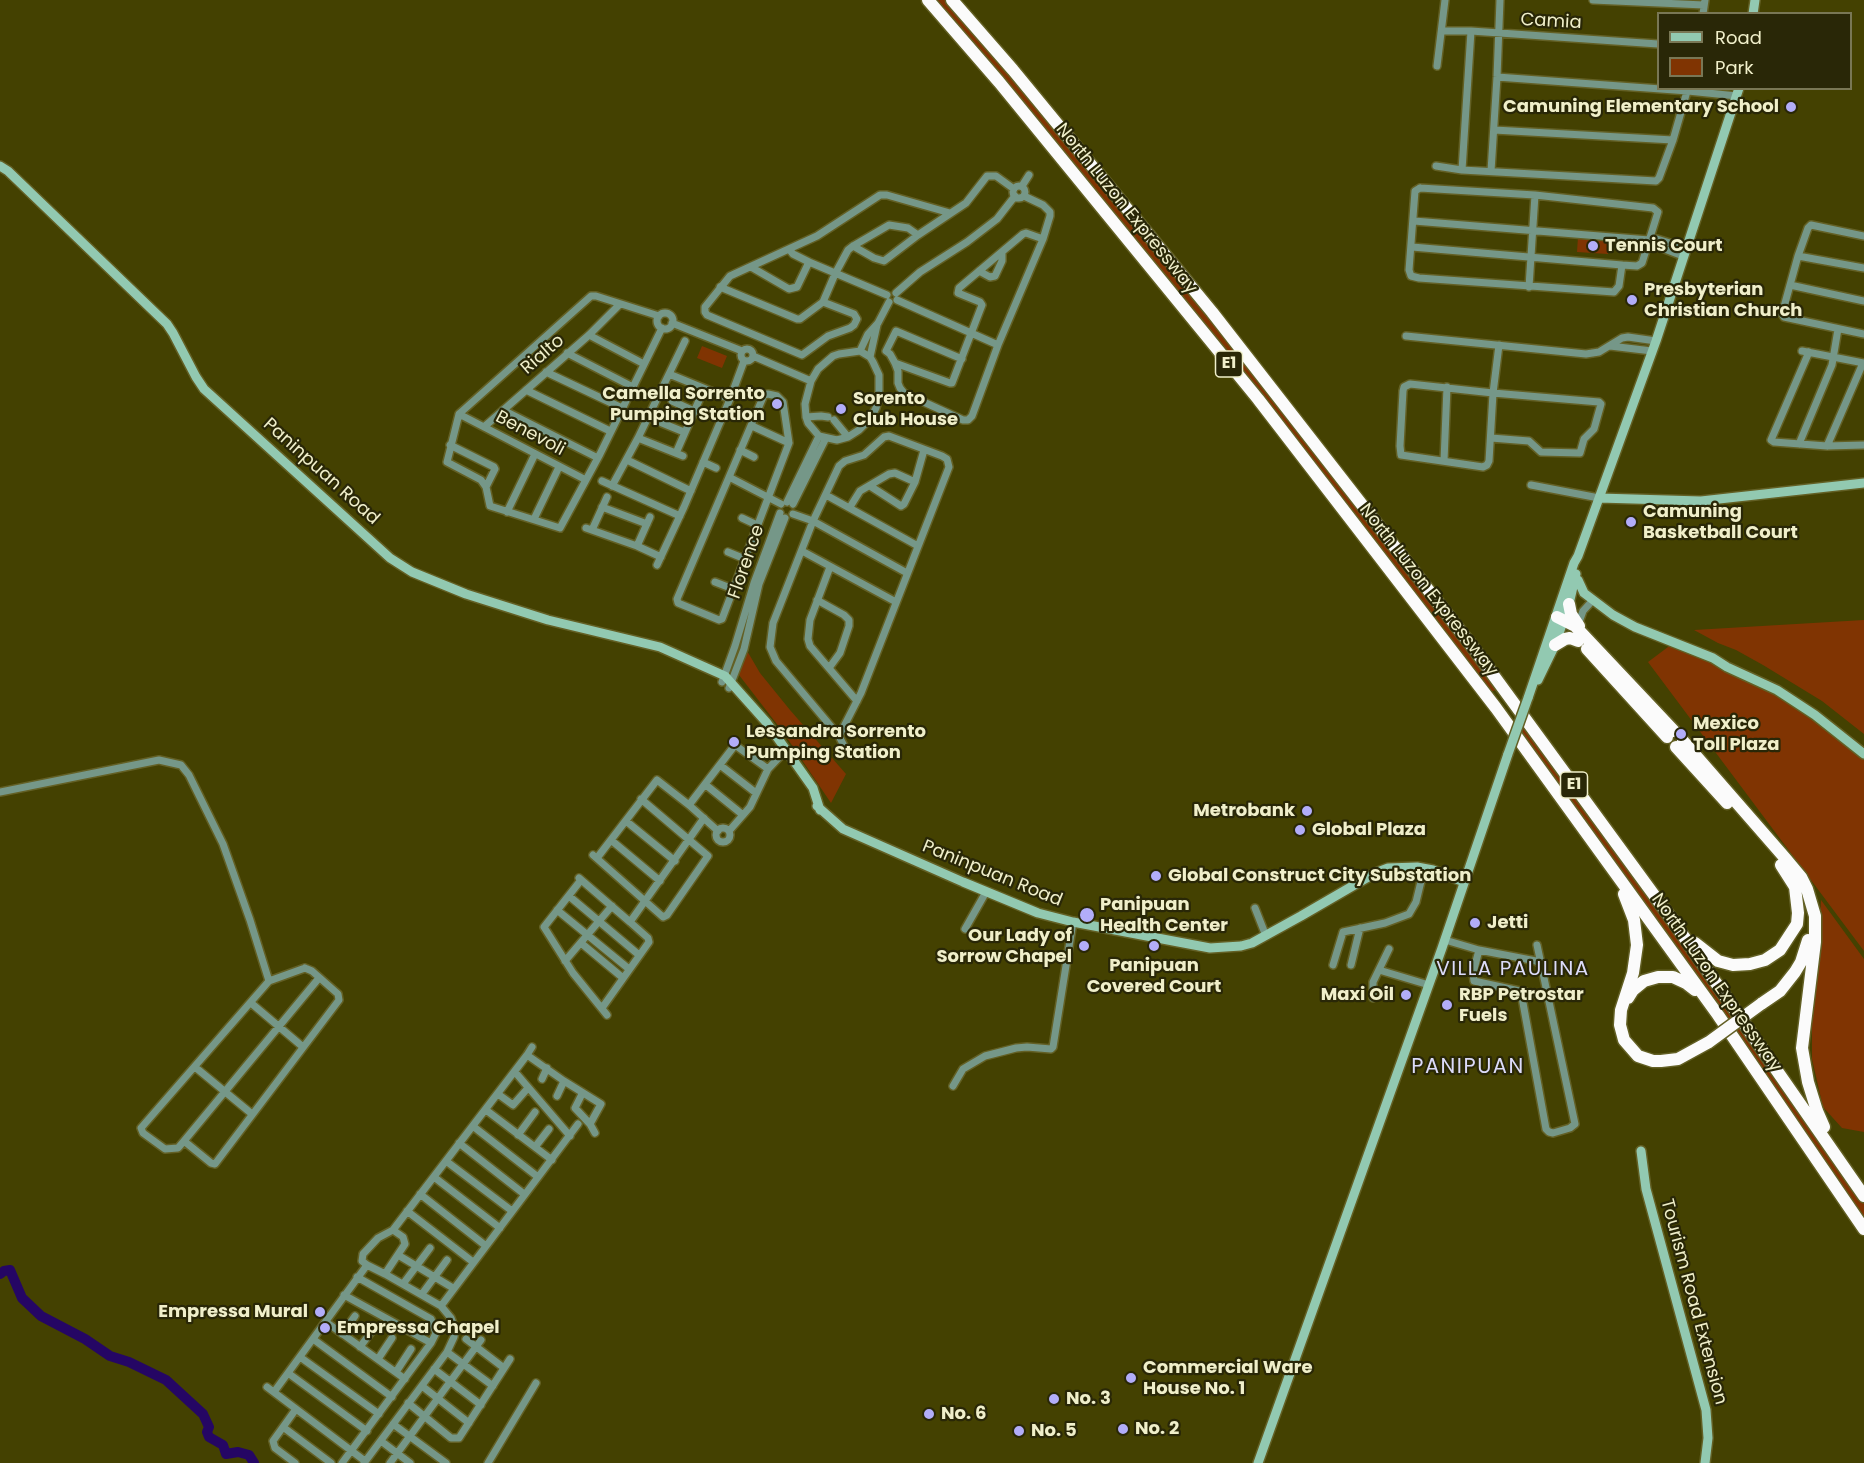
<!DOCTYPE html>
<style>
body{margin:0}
#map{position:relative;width:1864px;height:1463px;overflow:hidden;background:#444101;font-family:Poppins,sans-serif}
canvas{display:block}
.legend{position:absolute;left:1657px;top:12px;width:195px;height:78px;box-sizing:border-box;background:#292707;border:2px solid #797755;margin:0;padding:8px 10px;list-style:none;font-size:18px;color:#f0efca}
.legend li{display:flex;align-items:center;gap:12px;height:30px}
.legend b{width:30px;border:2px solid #797755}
</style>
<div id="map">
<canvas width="1864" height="1463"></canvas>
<ul class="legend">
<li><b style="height:8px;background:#92c9b1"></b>Road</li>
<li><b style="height:16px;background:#803402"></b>Park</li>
</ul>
</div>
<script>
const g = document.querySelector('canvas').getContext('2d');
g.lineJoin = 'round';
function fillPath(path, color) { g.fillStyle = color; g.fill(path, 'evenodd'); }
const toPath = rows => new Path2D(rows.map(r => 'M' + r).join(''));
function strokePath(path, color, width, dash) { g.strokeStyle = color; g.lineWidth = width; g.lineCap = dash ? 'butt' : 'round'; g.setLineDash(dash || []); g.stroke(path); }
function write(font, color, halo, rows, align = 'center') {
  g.font = font + ' Poppins,sans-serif'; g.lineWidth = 4.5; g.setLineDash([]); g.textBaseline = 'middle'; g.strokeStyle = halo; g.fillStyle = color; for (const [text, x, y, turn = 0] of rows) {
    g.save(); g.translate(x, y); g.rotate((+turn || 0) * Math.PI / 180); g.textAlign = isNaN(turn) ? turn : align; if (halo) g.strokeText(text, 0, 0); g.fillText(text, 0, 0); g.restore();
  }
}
fillPath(toPath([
 [935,0,948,0,1212,318,1497,687,1496,690,1489,692],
 [1578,237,1609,240,1608,254,1577,252],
 [702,346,727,356,722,368,697,358],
 [1864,620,1864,734,1822,701,1763,665,1736,650,1718,643,1694,630],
 [1672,644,1704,655,1778,694,1805,711,1864,756,1864,951,1648,662],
 [746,649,760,673,790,710,846,774,831,803,783,732,739,675],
 [1525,722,1610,839,1864,1202,1864,1217,1859,1215,1520,736],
 [1821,900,1864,959,1864,1132,1842,1128,1823,1107,1812,1059,1812,1013,1818,962]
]), '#803402');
strokePath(toPath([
 [0,1274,4,1271,10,1270,22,1298,41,1316,85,1339,110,1356,129,1362,166,1380,203,1414,209,1427,207,1432,209,1437,223,1445,226,1454,238,1452,249,1455,254,1463]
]), '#250664', 10);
const street = toPath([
 [1593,0,1704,5],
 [1703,14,1705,0],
 [1442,31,1471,31,1658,44],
 [1437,66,1445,0],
 [1497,77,1688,91,1737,96],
 [1494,130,1673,140],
 [1436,166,1462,170,1656,181,1659,178,1673,140,1688,88],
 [1462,170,1471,31],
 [1491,171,1497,77,1500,0],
 [1022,186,1029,175],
 '1013 192a6 6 0 1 1 12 0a6 6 0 1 1-12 0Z',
 [1420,188,1535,195,1653,208,1658,212,1642,263,1637,266,1622,265,1619,286,1614,292,1419,278,1411,276,1409,270,1415,191,1420,188],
 [1414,221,1649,240,1657,239,1686,248],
 [1864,236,1811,225,1808,228,1798,256,1782,314,1784,317,1864,334],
 [1649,240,1654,245,1683,256],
 [853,246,874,258,884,261,918,235,966,203,987,176,996,176,1014,189],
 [1412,247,1622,265],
 [1798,256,1864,268],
 [809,262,887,295],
 [751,267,789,289,797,287,809,262,793,254,789,249],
 [979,271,990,277,995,276,1002,261,1002,253],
 [1790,285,1864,301],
 [720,287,797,319,800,319,823,302,835,274,848,250,853,246,889,225,908,228,918,235],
 [1529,287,1535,195],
 [896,293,920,272,967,242,997,219,1015,196],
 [897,300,998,345],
 [823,302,854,314,857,319,854,325,850,328,828,336,802,355,707,315,705,312,705,307,730,276,817,236,880,195,887,195,950,213],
 '657 321a8 8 0 1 1 16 0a8 8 0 1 1-16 0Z',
 [659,316,596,296,591,296,459,414,447,462,481,480,486,487,490,506,560,528,600,454,662,328],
 [672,323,742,351],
 [589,335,644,364],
 [1406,336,1586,354,1599,352,1622,338,1628,337,1656,341],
 [1610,346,1652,351],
 '741 355a6 6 0 1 1 12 0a6 6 0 1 1-12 0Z',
 [860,351,870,357,873,362,879,375,879,397,876,408,870,419,859,430,848,437,837,440,819,436,808,423,806,417,805,404,811,381,818,369,833,356,839,354,860,351],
 [860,351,868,334,878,323,889,302],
 [1802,351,1864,363],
 [1809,352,1771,440,1774,442,1827,446,1864,445],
 [567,353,633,387],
 [753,356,811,381],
 [870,357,877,325],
 [962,359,896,331,886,351,890,354,895,363,898,371,898,383,900,388,904,393,963,420,968,420,972,416,998,345,1043,239,1050,216,1050,212,1043,205,1024,196],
 [895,363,950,383,952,383,982,305,980,302,958,293,959,288,1023,234,1026,233,1043,239],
 [546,372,622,408],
 [669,374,730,399],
 [526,390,610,431],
 [768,394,777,396,783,402,789,443,722,619,719,620,678,603,677,599,764,395,768,394],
 [672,401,694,411],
 [503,410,598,458],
 [459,414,586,480],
 [806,417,821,416,828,417],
 [834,420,848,437],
 [662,423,684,432],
 [752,426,789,443],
 [484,427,589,335,620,304],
 [638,438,683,456],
 [1491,438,1529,441,1541,452,1580,453,1584,439,1594,429,1601,404,1599,402,1493,393,1410,384,1404,387,1403,391,1400,446,1401,455,1483,467,1487,465,1489,461,1493,393,1499,345],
 [1799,444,1832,365,1838,329],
 [450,445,494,467,495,469,486,487],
 [1827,446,1863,363],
 [740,450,754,457],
 [676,453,704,389],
 [627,460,691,491],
 [1444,461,1447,387],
 [703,462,716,468],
 [729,477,781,504],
 [602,481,680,516],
 [1531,485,1599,498],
 [612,486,638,438,685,341],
 [870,486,901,506,904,504,915,482,924,450],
 [826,495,918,546],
 [787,502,819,436],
 [793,504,826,438],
 [602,507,647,524],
 [850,507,860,491,889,474,895,473,915,482],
 [507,512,535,454],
 [793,514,813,521,907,573],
 [742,518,757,525],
 [534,519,559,467],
 [586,528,637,546,661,557],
 [592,530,607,497],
 [637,546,650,517],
 [802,551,896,602],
 [728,552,745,559],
 [657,565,684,507,730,399,744,361],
 [830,567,810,620,808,639,810,646,857,701],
 [715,582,733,589],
 [817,600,844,615,849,620,849,626,840,653,829,668],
 [1578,625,1583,611,1593,600],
 [722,682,735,646,754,583,780,513],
 [729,688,744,649,759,584,785,518],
 [839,736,861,693,949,467,947,459,942,456,889,436,884,437,864,455,845,461,839,466,813,521,773,623,770,647,776,661,839,736,845,748],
 [720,765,756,793],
 [706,785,743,815],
 [0,792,159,760,181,765,189,775,223,844,250,920,269,981],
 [689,805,735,745,768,769],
 [626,821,675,861],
 '716 835a7 7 0 1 1 14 0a7 7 0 1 1-14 0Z',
 [729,831,750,807,768,769,786,750],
 [611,840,660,881],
 [593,855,663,917,667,915,708,856,641,799],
 [597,858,657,780,689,805,718,831],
 [579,878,630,922,704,818],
 [581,880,544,927,573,973,607,1015],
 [569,896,639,955],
 [1255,908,1266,936],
 [557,910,629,969],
 [965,929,986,892],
 [1445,940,1479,950,1536,961,1540,964],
 [581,943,623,978],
 [1479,950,1473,973,1474,981,1547,997],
 [565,961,612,906],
 [1333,965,1343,932,1385,923,1409,914,1416,902,1424,869],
 [1351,965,1360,928],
 [305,968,312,971,338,994,339,1000,215,1164,211,1163,184,1141,178,1148,165,1149,143,1133,141,1128,269,981,305,968],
 [1379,970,1429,985],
 [1521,992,1546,1129,1549,1132,1553,1133,1570,1128,1575,1124,1537,945],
 [1373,998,1373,982,1389,949],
 [251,1003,303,1047],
 [602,1008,649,942,648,938,630,922],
 [527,1055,532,1047],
 [195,1067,252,1114],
 [515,1072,570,1136],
 [542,1079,547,1068],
 [953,1086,963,1069,985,1056,1016,1048,1027,1047,1051,1049,1053,1047,1073,922],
 [498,1094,513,1105,528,1088],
 [557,1096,564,1081],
 [486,1110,552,1160],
 [590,1124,595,1133],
 [474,1127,538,1177],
 [518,1135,535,1112],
 [184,1141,319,978],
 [459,1143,524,1194],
 [535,1147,549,1129],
 [446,1161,512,1211],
 [434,1177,500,1228],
 [420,1194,486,1246],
 [407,1211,473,1262],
 [398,1255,453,1288],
 [385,1274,405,1244,403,1237,393,1230],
 [403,1284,430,1248],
 [422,1294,447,1260],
 [344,1295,431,1343],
 [441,1306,578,1124],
 [326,1322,405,1379],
 [342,1334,355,1316],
 [313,1339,392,1397],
 [466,1339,504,1368],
 [360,1347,374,1328],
 [447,1352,493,1386],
 [300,1357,379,1414],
 [378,1359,392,1338],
 [434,1369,481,1405],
 [396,1372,411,1349],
 [288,1373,367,1431],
 [422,1386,469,1423],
 [267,1387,365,1461],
 [274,1392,367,1265],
 [408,1403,451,1438,459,1438,510,1359],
 [393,1424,446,1463],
 [283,1427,331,1463],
 [381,1441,410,1463],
 [295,1463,275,1448,273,1441,296,1409],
 [342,1463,431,1343,436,1333,431,1319,357,1277],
 [364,1463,447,1352,454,1337,455,1329,451,1318,441,1306,385,1274,367,1265,362,1261,363,1254,378,1238,393,1230,527,1055,564,1081,601,1104,590,1124,575,1108,582,1094],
 [390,1463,481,1340],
 [488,1463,536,1383]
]);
const secondary = toPath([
 [1753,14,1755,0],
 [0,166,8,171,167,324,173,333,196,377,204,389,390,558,412,572,466,594,548,620,660,647,725,676,767,723,813,788,820,810],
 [1599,498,1701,501,1864,483],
 [1570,577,1578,580,1584,593,1613,615,1635,627,1713,658,1727,667,1777,690,1815,715,1864,754],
 [1538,680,1555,645,1569,604,1576,574],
 [1528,698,1574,563,1578,556,1656,341,1739,88],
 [817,806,843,829,963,882,1038,913,1073,922,1210,948,1241,946,1252,943,1301,916,1375,873,1388,868,1417,867,1433,870,1464,882],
 [1641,1151,1646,1189,1706,1410,1708,1438,1705,1463],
 [1258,1463,1442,948,1508,754]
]);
const highway = toPath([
 [928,0,999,82,1258,399,1496,708,1718,1015,1864,1229],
 [952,0,1013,70,1212,312,1475,650,1673,921,1864,1196],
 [1569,604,1571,614,1579,626],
 [1557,617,1575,626,1674,731],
 [1555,645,1565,639,1570,638,1578,641],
 [1587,649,1667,737],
 [1683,741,1785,858,1801,877,1807,889,1815,916,1815,942,1802,1048,1808,1082,1817,1111,1824,1127],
 [1676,747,1727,803],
 [1624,894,1634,920,1637,945,1633,973,1621,1010,1620,1025,1624,1040,1638,1056,1653,1061,1661,1061,1678,1059,1709,1042],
 [1695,943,1718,961,1733,965,1750,964,1765,960,1780,950,1797,924,1798,913,1795,887,1781,865],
 [1628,998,1633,990,1644,981,1658,977,1673,977,1686,983,1695,990],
 [1761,1004,1780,991,1795,972,1801,962,1808,940]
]);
strokePath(street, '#636025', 10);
strokePath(secondary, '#636025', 12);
strokePath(highway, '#636025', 15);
strokePath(street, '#759788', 7);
strokePath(secondary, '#92c9b1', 9);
strokePath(highway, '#fbfbfb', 12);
const secondaryBridge = toPath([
 [1508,754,1528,698]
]);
const highwayBridge = toPath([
 [1709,1042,1761,1004]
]);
strokePath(secondaryBridge, '#636025', 12, []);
strokePath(highwayBridge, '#636025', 15, []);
strokePath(secondaryBridge, '#92c9b1', 9);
strokePath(highwayBridge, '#fbfbfb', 12);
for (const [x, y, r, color] of [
 [1791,107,6,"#b2adf9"],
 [1593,246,6,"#b2adf9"],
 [1632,300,6,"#b2adf9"],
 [777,404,6,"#b2adf9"],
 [841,409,6,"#b2adf9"],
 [1631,522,6,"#b2adf9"],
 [1681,734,6,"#b2adf9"],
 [734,742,6,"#b2adf9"],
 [1307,811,6,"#b2adf9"],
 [1300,830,6,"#b2adf9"],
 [1156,876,6,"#b2adf9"],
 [1087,915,8,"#b2adf9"],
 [1475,923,6,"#b2adf9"],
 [1084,946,6,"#b2adf9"],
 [1154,946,6,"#b2adf9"],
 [1406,995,6,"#b2adf9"],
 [1447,1005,6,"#b2adf9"],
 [320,1312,6,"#b2adf9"],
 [325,1328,6,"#b2adf9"],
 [1131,1378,6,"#b2adf9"],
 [1054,1399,6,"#b2adf9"],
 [929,1414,6,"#b2adf9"],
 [1123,1429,6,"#b2adf9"],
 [1019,1431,6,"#b2adf9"]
]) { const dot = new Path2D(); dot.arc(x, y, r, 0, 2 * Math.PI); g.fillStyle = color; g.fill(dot); strokePath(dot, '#292707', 2); }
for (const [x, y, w] of [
 [1229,364,27],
 [1574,785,27]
]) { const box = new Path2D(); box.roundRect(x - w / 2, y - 13, w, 26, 4.5); g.fillStyle = '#292707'; g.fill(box); strokePath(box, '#f0efca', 1.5); }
write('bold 16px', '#f0efca', null, [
 ["E1",1229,364],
 ["E1",1574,785]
]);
write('18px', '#f0efca', '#292707', [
 ["Camia",1551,22,3],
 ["North Luzon Expressway",1126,209,51],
 ["Rialto",543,355,-41],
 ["Benevoli",530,434,28],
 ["Paninpuan Road",321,472,42],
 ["Florence",747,562,-71],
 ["North Luzon Expressway",1428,590,52],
 ["Paninpuan Road",992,874,22],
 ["North Luzon Expressway",1716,983,55],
 ["Tourism Road Extension",1693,1302,75]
]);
write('bold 18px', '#f0efca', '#292707', [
 ["Camuning Elementary School",1779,107,"right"],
 ["Tennis Court",1605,246],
 ["Presbyterian",1644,290],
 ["Christian Church",1644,311],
 ["Camella Sorrento",765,394,"right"],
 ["Pumping Station",765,415,"right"],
 ["Sorento",853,399],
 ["Club House",853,420],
 ["Camuning",1643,512],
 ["Basketball Court",1643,533],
 ["Mexico",1693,724],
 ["Toll Plaza",1693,745],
 ["Lessandra Sorrento",746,732],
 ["Pumping Station",746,753],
 ["Metrobank",1295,811,"right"],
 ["Global Plaza",1312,830],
 ["Global Construct City Substation",1168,876],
 ["Panipuan",1100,905],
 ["Health Center",1100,926],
 ["Jetti",1487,923],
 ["Our Lady of",1072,936,"right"],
 ["Sorrow Chapel",1072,957,"right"],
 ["Panipuan",1154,966,"center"],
 ["Covered Court",1154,987,"center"],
 ["Maxi Oil",1394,995,"right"],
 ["RBP Petrostar",1459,995],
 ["Fuels",1459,1016],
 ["Empressa Mural",308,1312,"right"],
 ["Empressa Chapel",337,1328],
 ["Commercial Ware",1143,1368],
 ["House No. 1",1143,1389],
 ["No. 3",1066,1399],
 ["No. 6",941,1414],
 ["No. 2",1135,1429],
 ["No. 5",1031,1431]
], 'left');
g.letterSpacing = '1.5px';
write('20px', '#dcdbf9', '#292707', [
 ["VILLA PAULINA",1513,970]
]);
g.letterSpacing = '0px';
g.letterSpacing = '1.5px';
write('21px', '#dcdbf9', '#292707', [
 ["PANIPUAN",1468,1068]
]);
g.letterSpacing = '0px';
</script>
